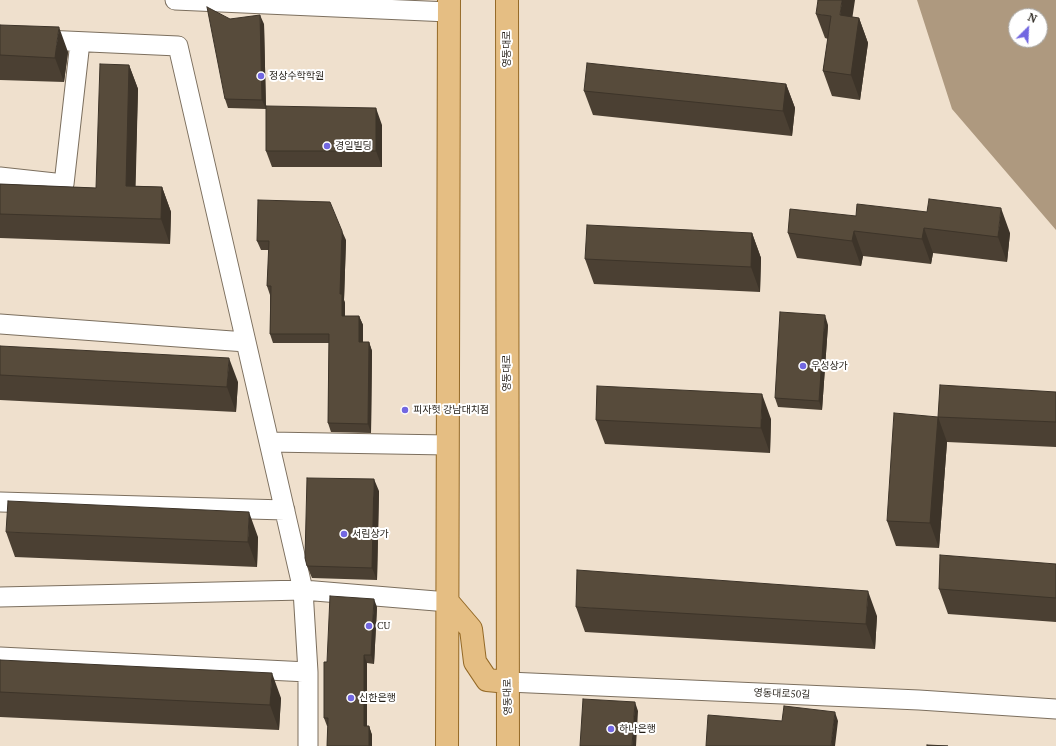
<!DOCTYPE html>
<meta charset="utf-8">
<style>
body{margin:0}
#map{position:relative;width:1056px;height:746px;overflow:hidden;background:#efe0cd;font-family:"PT Serif",serif}
canvas{display:block}
.north{position:absolute;left:1008px;top:8px;width:40px;height:40px;box-sizing:border-box;background:#fff;border:1px solid #a7a5a2;border-radius:50%;rotate:24deg;font-size:11px;font-weight:700;line-height:16px;text-align:center;color:#231e17}
.north::after{content:'';display:block;margin:auto;width:14px;height:18px;background:#7267e1;clip-path:polygon(50% 0,100% 100%,50% 72%,0 100%)}
</style>
<div id="map">
<canvas width="1056" height="746"></canvas>
<div class="north">N</div>
</div>
<script>
const g = document.querySelector('canvas').getContext('2d');
g.lineJoin = 'round';
function fillPath(path, color) { g.fillStyle = color; g.fill(path, 'evenodd'); }
const toPath = rows => new Path2D(rows.map(r => 'M' + r).join(''));
function strokePath(path, color, width, dash) { g.strokeStyle = color; g.lineWidth = width; g.lineCap = dash ? 'butt' : 'round'; g.setLineDash(dash || []); g.stroke(path); }
function write(font, color, halo, rows, align = 'center') {
  g.font = font + ' "PT Serif","Noto Sans KR",serif'; g.lineWidth = 4; g.setLineDash([]); g.textBaseline = 'middle'; g.strokeStyle = halo; g.fillStyle = color; for (const [text, x, y, turn = 0] of rows) {
    g.save(); g.translate(x, y); g.rotate((+turn || 0) * Math.PI / 180); g.textAlign = isNaN(turn) ? turn : align; if (halo) g.strokeText(text, 0, 0); g.fillText(text, 0, 0); g.restore();
  }
}
fillPath(toPath([
 [917,0,1056,0,1056,230,952,109],
 [1016,16,1040,16,1040,40,1016,40]
]), '#ae997f');
const minor = toPath([
 [175,0,449,12],
 [0,38,178,46,303,590,308,672,308,746],
 [0,177,64,184,80,42],
 [0,324,246,342],
 [269,442,448,445],
 [0,502,285,510],
 [0,597,303,590,448,602],
 [0,657,308,672],
 [508,682,919,700,1056,709]
]);
const major = toPath([
 [507,0,508,746],
 [448,602,471,629,475,662,487,680,508,682],
 [447,746,449,0]
]);
strokePath(minor, '#7c6f5e', 21);
strokePath(major, '#956a27', 24);
strokePath(minor, '#fff', 19);
strokePath(major, '#e5be83', 22);
fillPath(toPath([
 [816,14,859,18,868,43,860,100,832,96,823,71,828,39,825,38],
 [230,19,264,24,266,109,228,108,225,99],
 [0,25,68,52,64,82,0,80],
 [129,65,138,89,135,186,162,187,171,212,170,244,0,238,0,184,96,188],
 [786,84,795,108,792,136,593,115,584,91],
 [382,125,382,167,272,167,266,151],
 [856,216,1010,233,1007,262,933,253,931,264,863,256,861,266,797,258,788,233],
 [752,233,761,258,760,292,594,284,585,259],
 [346,240,344,300,345,303,345,316,359,316,363,325,363,342,369,342,372,351,371,433,331,432,328,423,329,343,273,343,270,334,270,295,267,286,269,250,261,250,257,241],
 [828,325,822,410,778,407,775,398],
 [0,346,238,382,236,412,0,400],
 [1056,392,1056,447,947,442,939,548,896,546,887,521,938,417],
 [771,419,770,453,605,444,596,420],
 [379,491,377,580,312,578,307,566],
 [6,532,258,537,257,567,15,557],
 [1056,564,1056,622,948,614,939,589],
 [377,607,374,664,367,663,367,726,369,726,372,735,372,746,327,746,328,726,327,726,324,718],
 [576,607,877,616,875,649,585,632],
 [0,660,281,698,279,730,0,717]
]), '#4b4033');
fillPath(toPath([
 [842,0,855,0,849,40,840,15],
 [260,15,264,24,266,109,262,100],
 [859,18,868,43,860,100,851,75],
 [59,27,68,52,64,82,55,58],
 [129,65,138,89,135,211,126,186],
 [786,84,795,108,792,136,783,111],
 [376,108,382,125,382,167,376,151],
 [162,187,171,212,170,244,161,219],
 [1001,208,1010,233,1007,262,998,237],
 [924,228,933,253,931,264,922,239],
 [342,231,346,240,344,300,345,303,345,325,342,316,340,294],
 [854,231,863,256,861,266,852,241],
 [752,233,761,258,760,292,751,267],
 [825,315,828,325,822,410,819,401],
 [359,316,363,325,363,351,359,342],
 [369,342,372,351,371,433,368,424],
 [229,358,238,382,236,412,227,387],
 [762,394,771,419,770,453,761,428],
 [938,417,947,442,939,548,930,523],
 [374,479,379,491,377,580,372,568],
 [249,512,258,537,257,567,248,542],
 [868,591,877,616,875,649,866,624],
 [374,599,377,607,374,664,371,655],
 [364,655,367,663,367,735,364,726],
 [272,673,281,698,279,730,270,705],
 [635,702,638,711,636,746,632,746],
 [835,712,838,721,835,746,831,746],
 [369,726,372,735,372,746,369,746]
]), '#3d3429');
const building = toPath([
 [818,0,842,0,840,15,859,18,851,75,823,71,831,16,816,14,818,0],
 [207,7,230,19,260,15,262,100,225,99,207,7],
 [0,25,59,27,55,58,0,55,0,25],
 [587,63,786,84,783,111,584,91,587,63],
 [100,64,129,65,126,186,162,187,161,219,0,214,0,184,96,188,100,64],
 [266,106,376,108,376,151,266,151,266,106],
 [929,199,1001,208,998,237,924,228,922,239,854,231,852,241,788,233,790,209,856,216,857,204,927,212,929,199],
 [258,200,330,202,342,231,340,294,342,294,342,316,359,316,359,342,369,342,368,424,328,423,329,334,270,334,271,286,267,286,269,241,257,241,258,200],
 [587,225,752,233,751,267,585,259,587,225],
 [780,312,825,315,819,401,775,398,780,312],
 [0,346,229,358,227,387,0,375,0,346],
 [940,385,1056,392,1056,422,938,417,940,385],
 [597,386,762,394,761,428,596,420,597,386],
 [894,413,938,417,930,523,887,521,894,413],
 [307,478,374,479,372,568,307,566,305,558,307,478],
 [8,501,249,512,248,542,6,532,8,501],
 [940,555,1056,564,1056,598,939,589,940,555],
 [577,570,868,591,866,624,576,607,577,570],
 [330,596,374,599,371,655,364,655,364,726,369,726,369,746,327,746,328,718,324,718,324,662,327,662,330,596],
 [0,660,272,673,270,705,0,692,0,660],
 [583,699,635,702,632,746,580,746,583,699],
 [784,706,835,712,831,746,706,746,708,715,782,721,784,706],
 [927,745,948,746,927,746,927,745]
]);
fillPath(building, '#574b3b');
strokePath(building, '#3d3429', 1);
for (const [x, y, r, color] of [
 [261,76,4,"#7267e1"],
 [327,146,4,"#7267e1"],
 [803,366,4,"#7267e1"],
 [405,410,4,"#7267e1"],
 [344,534,4,"#7267e1"],
 [369,626,4,"#7267e1"],
 [351,698,4,"#7267e1"],
 [611,729,4,"#7267e1"]
]) { const dot = new Path2D(); dot.arc(x, y, r, 0, 2 * Math.PI); g.fillStyle = color; g.fill(dot); strokePath(dot, '#fff', 1.5); }
write('10px', '#231e17', '#fff', [
 ["영동대로",507,49,-90],
 ["영동대로",507,373,-90],
 ["영동대로50길",782,694,2],
 ["영동대로",508,697,-91]
]);
write('10px', '#231e17', '#fff', [
 ["정상수학학원",269,76],
 ["경일빌딩",335,146],
 ["우성상가",811,366],
 ["피자헛 강남대치점",413,410],
 ["서림상가",352,534],
 ["CU",377,626],
 ["신한은행",359,698],
 ["하나은행",619,729]
], 'left');
</script>
